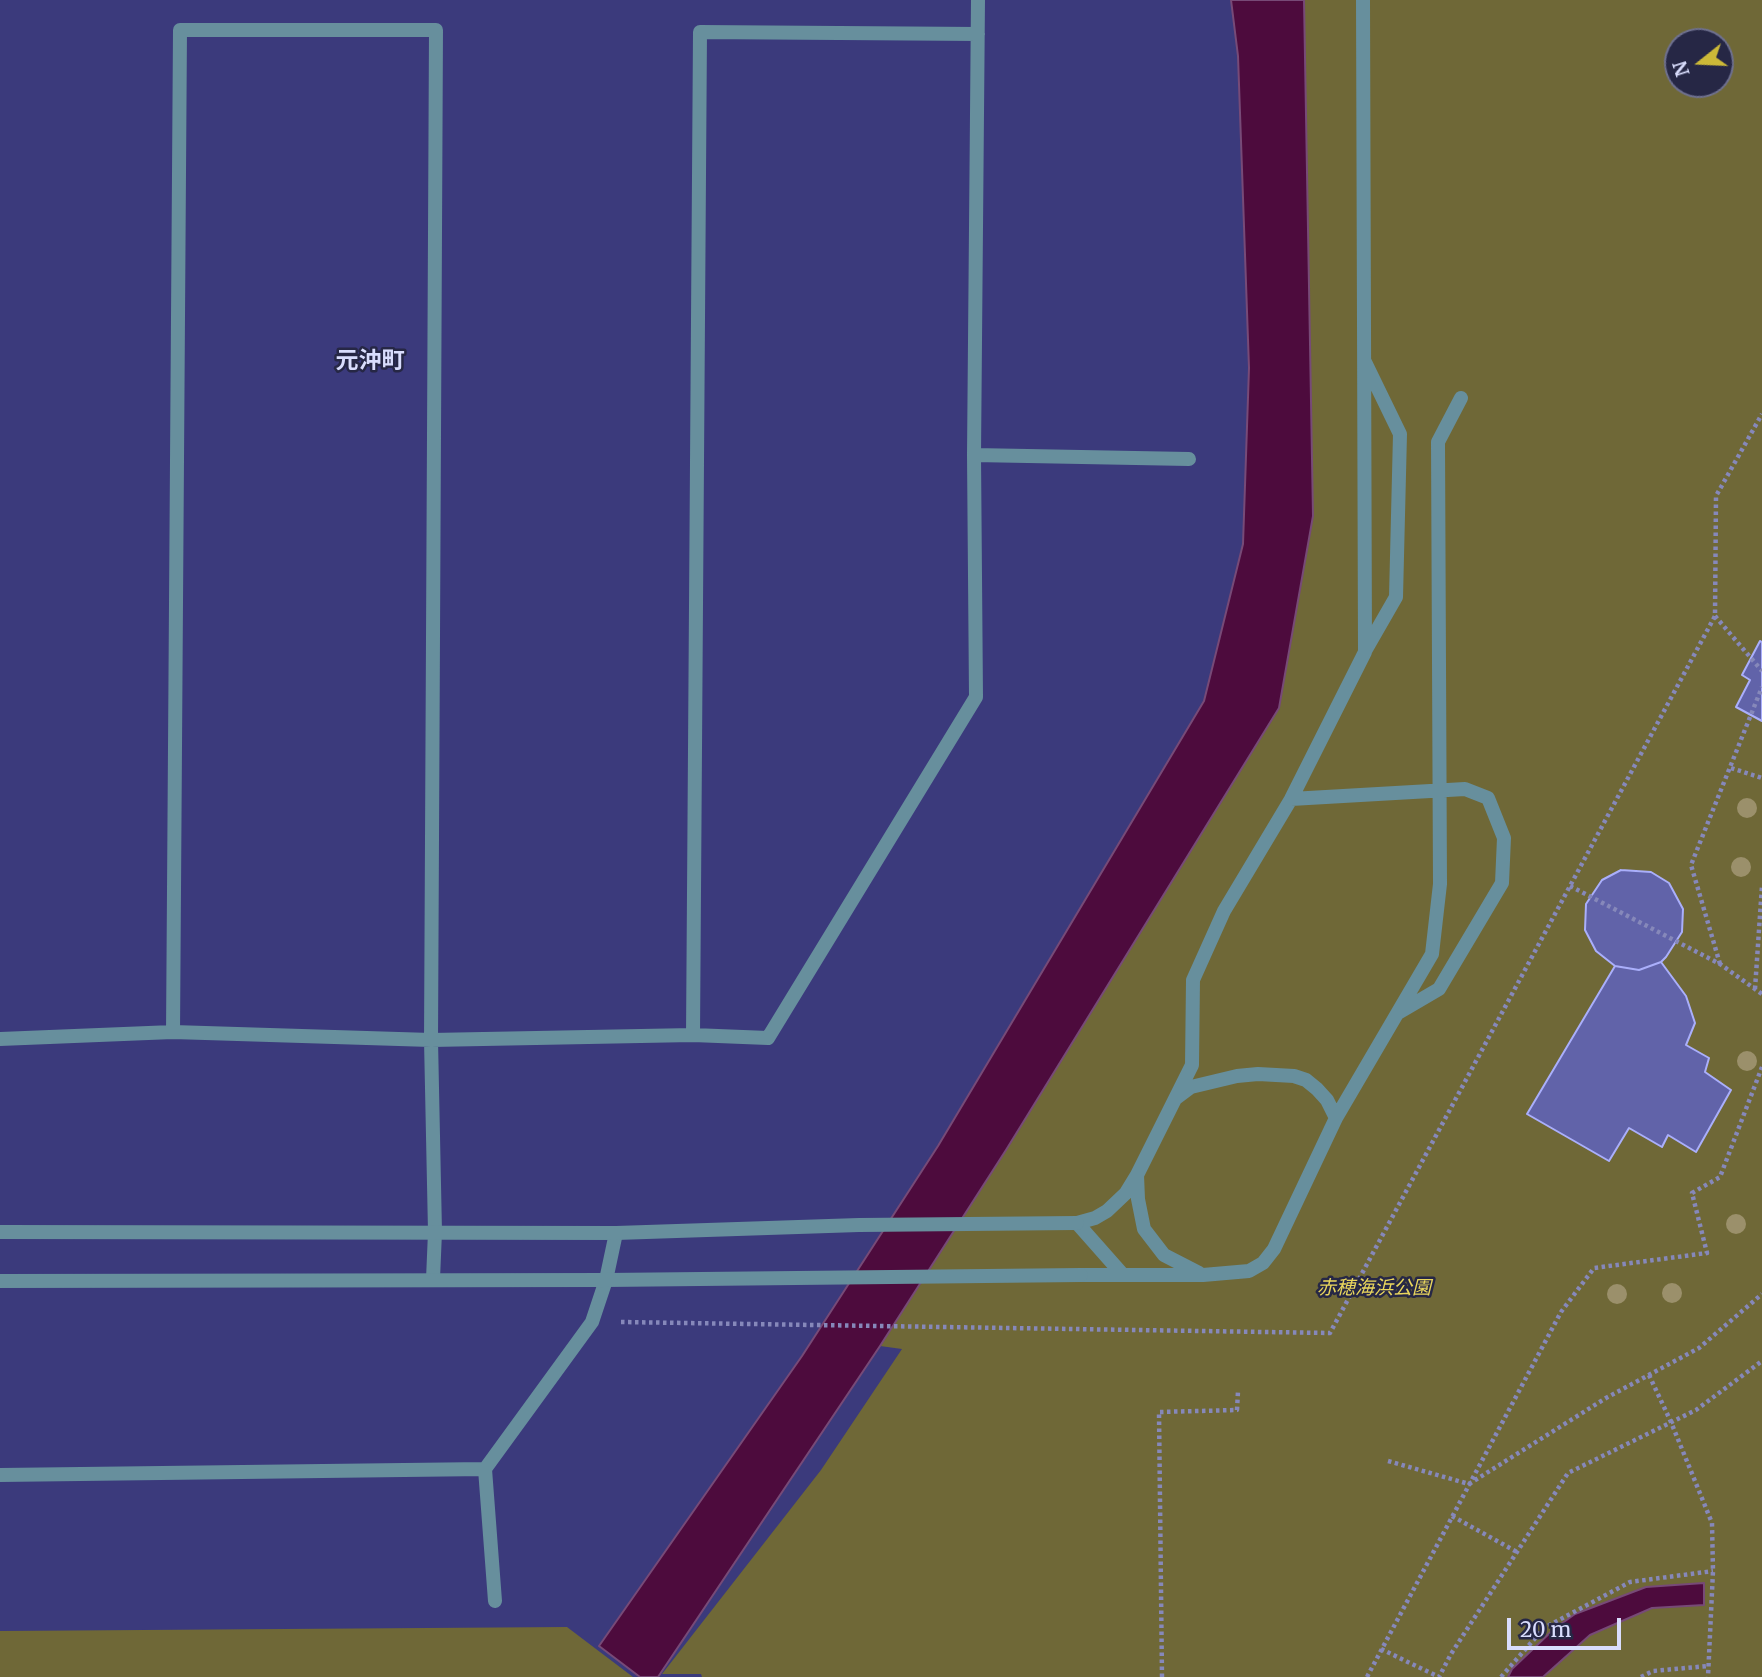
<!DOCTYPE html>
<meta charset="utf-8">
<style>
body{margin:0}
#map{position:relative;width:1762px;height:1677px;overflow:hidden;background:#3b3a7c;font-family:Merriweather,serif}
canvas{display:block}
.north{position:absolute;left:1664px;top:28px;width:70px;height:70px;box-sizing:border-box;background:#262745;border:2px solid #6e708f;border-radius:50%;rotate:252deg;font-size:19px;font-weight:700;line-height:28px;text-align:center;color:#d9ddfd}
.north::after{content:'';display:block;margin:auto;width:24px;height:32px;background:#ccb938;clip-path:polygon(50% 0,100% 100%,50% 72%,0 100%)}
.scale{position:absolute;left:1507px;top:1618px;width:114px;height:32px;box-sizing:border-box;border:4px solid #d9ddfd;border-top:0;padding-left:9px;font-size:21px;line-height:24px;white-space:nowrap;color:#d9ddfd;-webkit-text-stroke:5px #262745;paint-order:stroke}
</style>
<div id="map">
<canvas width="1762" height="1677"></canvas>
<div class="north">N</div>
<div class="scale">20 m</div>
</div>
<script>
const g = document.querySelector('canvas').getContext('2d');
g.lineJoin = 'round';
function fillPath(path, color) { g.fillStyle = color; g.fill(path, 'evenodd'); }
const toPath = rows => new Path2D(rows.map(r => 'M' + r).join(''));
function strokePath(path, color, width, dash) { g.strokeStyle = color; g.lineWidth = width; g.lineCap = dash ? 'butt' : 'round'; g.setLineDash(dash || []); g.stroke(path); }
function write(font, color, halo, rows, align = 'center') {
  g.font = font + ' Merriweather,"Noto Sans JP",serif'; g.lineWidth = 5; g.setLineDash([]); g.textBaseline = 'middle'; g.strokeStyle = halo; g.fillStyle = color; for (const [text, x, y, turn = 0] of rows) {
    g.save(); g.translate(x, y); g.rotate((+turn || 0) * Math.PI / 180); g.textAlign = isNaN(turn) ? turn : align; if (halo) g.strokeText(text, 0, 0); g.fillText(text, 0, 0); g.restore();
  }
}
fillPath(toPath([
 [1304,0,1762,0,1762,1677,702,1677,701,1674,662,1674,821,1470,902,1349,880,1346,1279,708,1313,516],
 [1678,42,1720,42,1720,84,1678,84],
 [567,1627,633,1677,0,1677,0,1631]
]), '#6f6837');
const water = toPath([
 [1231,0,1304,0,1313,516,1279,708,1006,1150,880,1346,658,1677,640,1677,599,1646,802,1356,938,1146,1204,701,1243,544,1249,368,1238,56,1231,0],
 [1704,1583,1704,1605,1652,1608,1590,1635,1543,1677,1508,1677,1512,1669,1554,1629,1575,1614,1646,1587,1704,1583]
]);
fillPath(water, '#4d0b3d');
strokePath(water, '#774a77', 2);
const building = toPath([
 [1760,641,1762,642,1762,721,1736,707,1750,680,1742,675,1760,641],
 [1621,870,1651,872,1669,883,1683,909,1682,932,1666,957,1661,962,1639,970,1615,966,1596,951,1585,930,1586,904,1602,880,1621,870],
 [1661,962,1686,996,1695,1023,1686,1045,1709,1058,1705,1072,1731,1090,1696,1152,1668,1135,1662,1147,1629,1128,1609,1161,1527,1114,1615,966,1639,970,1661,962]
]);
fillPath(building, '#6163a9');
strokePath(building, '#aaaffb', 2);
strokePath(toPath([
 [1715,616,1762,671],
 [1731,768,1762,778],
 [1570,886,1720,964,1762,994],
 [1720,964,1691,865,1762,687],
 [1755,989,1762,886],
 [621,1322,1330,1333,1715,616,1716,496,1762,414],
 [1649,1375,1671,1422,1712,1523,1713,1571,1708,1677],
 [1388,1461,1469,1484,1606,1398,1699,1348,1762,1294],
 [1452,1516,1517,1552],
 [1381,1649,1439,1677,1451,1654,1568,1473,1696,1410,1762,1361],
 [1162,1677,1159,1412,1237,1410,1238,1391],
 [1367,1677,1561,1312,1594,1268,1707,1253,1692,1193,1720,1177,1762,1067],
 [1501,1677,1544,1628,1630,1582,1713,1571],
 [1641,1677,1653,1671,1708,1666]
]), '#8688ba', 4.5, [3.5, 3.5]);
strokePath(toPath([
 [1365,362,1400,434,1396,597,1365,651],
 [974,455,1189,459],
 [1291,799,1465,789,1488,798,1504,838,1502,883,1439,989,1398,1013],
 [173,1032,180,30,436,30,431,1040,435,1232,433,1279],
 [693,1035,700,32,978,34],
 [0,1039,173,1032,431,1040,693,1035,768,1038,976,697,974,455,978,0],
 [1175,1099,1192,1065,1193,980,1224,911,1291,799,1365,652,1363,0],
 [1137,1175,1138,1199,1144,1229,1164,1255,1199,1273],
 [1081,1275,1203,1275,1249,1271,1263,1263,1274,1249,1336,1118,1432,954,1440,884,1438,442,1461,398],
 [1123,1275,1077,1223,1095,1218,1107,1211,1126,1193,1137,1175,1175,1099,1191,1087,1237,1076,1258,1074,1294,1076,1306,1080,1317,1089,1327,1100,1336,1118],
 [485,1469,495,1601],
 [0,1475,485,1469,592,1322,606,1280,616,1233]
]), '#678f9d', 14);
strokePath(toPath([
 [0,1232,616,1233,859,1225,1077,1223],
 [0,1281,606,1280,1081,1275]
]), '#678f9d', 14);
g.fillStyle = '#9b906b';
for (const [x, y] of [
 [1747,808],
 [1741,867],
 [1747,1061],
 [1736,1224],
 [1672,1293],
 [1617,1294]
]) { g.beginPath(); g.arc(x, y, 10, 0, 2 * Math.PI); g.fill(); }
write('italic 19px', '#e9d65d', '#262745', [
 ["赤穂海浜公園",1374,1289]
]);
write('bold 23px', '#d9ddfd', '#262745', [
 ["元沖町",370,361]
]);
</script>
